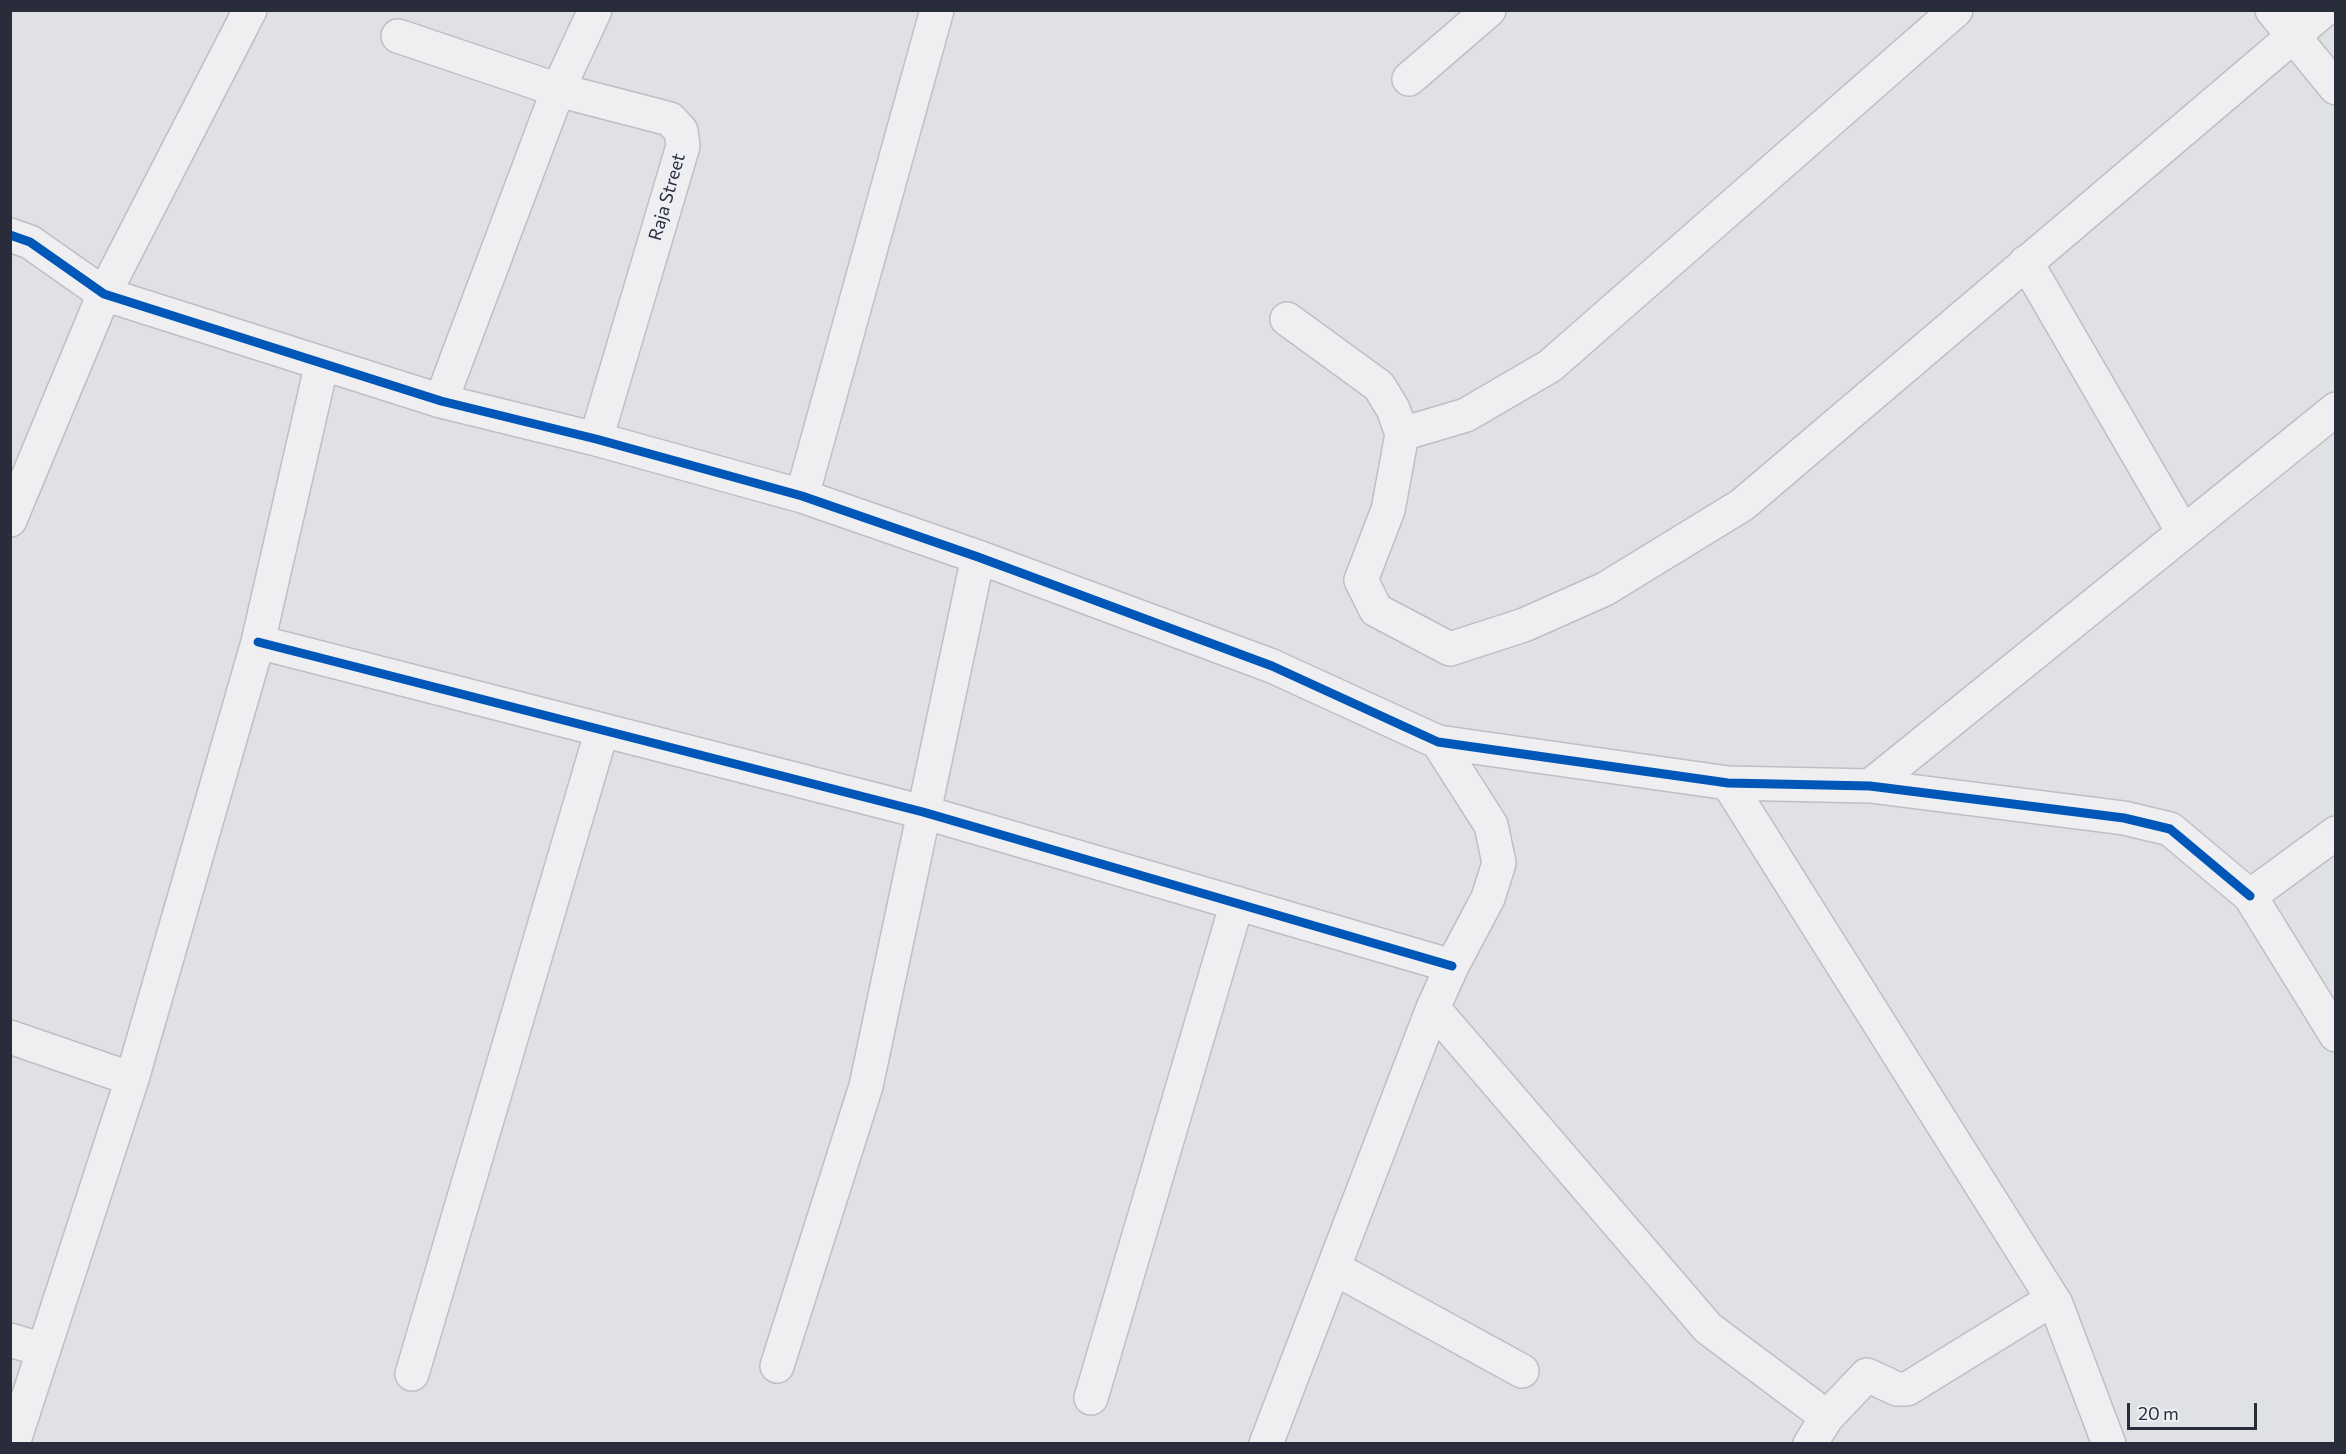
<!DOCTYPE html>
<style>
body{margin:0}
#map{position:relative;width:2346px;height:1454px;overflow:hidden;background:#e0e1e4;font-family:Commissioner,sans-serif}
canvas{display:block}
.frame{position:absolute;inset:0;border:12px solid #292d3b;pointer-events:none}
.scale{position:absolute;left:2127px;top:1403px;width:130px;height:27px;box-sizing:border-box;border:3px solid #292d3b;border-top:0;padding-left:8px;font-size:18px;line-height:21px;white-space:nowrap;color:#292d3b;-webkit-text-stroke:4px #edeff4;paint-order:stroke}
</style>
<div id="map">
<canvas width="2346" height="1454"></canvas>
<div class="frame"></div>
<div class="scale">20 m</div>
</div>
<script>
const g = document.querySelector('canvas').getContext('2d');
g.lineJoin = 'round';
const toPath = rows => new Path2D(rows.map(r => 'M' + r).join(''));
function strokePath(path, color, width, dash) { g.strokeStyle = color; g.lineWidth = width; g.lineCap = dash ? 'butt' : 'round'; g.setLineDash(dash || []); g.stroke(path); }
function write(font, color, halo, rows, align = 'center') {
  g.font = font + ' Commissioner,sans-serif'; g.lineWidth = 5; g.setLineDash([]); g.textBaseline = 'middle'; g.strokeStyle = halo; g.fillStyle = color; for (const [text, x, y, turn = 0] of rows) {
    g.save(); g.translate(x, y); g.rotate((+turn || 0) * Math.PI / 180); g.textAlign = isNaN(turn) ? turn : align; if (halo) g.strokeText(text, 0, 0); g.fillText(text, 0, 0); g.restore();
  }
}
const minor = toPath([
 [595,10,558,90,670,119,681,131,683,146,596,439],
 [2272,10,2336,88],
 [398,36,558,90,441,401],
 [1409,79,1489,10],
 [10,235,30,242,104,294,441,401,596,439,802,496,978,557,1272,666,1438,742,1728,783,1870,786,2124,818,2170,829,2250,896],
 [2026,262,2183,532],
 [1287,319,1379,386,1393,409,1402,434,1394,478,1388,510,1361,580,1376,610,1450,649,1524,625,1605,589,1742,505,2324,10],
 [1402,434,1466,415,1550,366,1956,10],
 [802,496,937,10],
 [10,520,104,294,250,10],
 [258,642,923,812,1452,966],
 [1728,783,2056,1304,2109,1444],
 [1870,786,2336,409],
 [2336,833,2250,896,2336,1035],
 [1433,1008,1708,1328,1827,1417],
 [10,1037,132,1079],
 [1334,1268,1522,1371],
 [10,1340,43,1350],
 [777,1366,866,1086,978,557],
 [412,1374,602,730],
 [1091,1398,1237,903],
 [13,1444,132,1079,258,642,322,363],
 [1266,1444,1433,1008,1452,966,1488,898,1499,863,1491,825,1438,742],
 [1810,1444,1827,1417,1867,1375,1897,1389,1907,1389,2053,1299]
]);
strokePath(minor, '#bebfc2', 36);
strokePath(minor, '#efeff1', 33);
strokePath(toPath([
 [10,235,30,242,104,294,441,401,596,439,802,496,978,557,1272,666,1438,742,1728,783,1870,786,2124,818,2170,829,2250,896],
 [258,642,923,812,1452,966]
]), '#0057b8', 9);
write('18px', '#292d3b', '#edeff4', [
 ["Raja Street",667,197,-74]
]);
</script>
